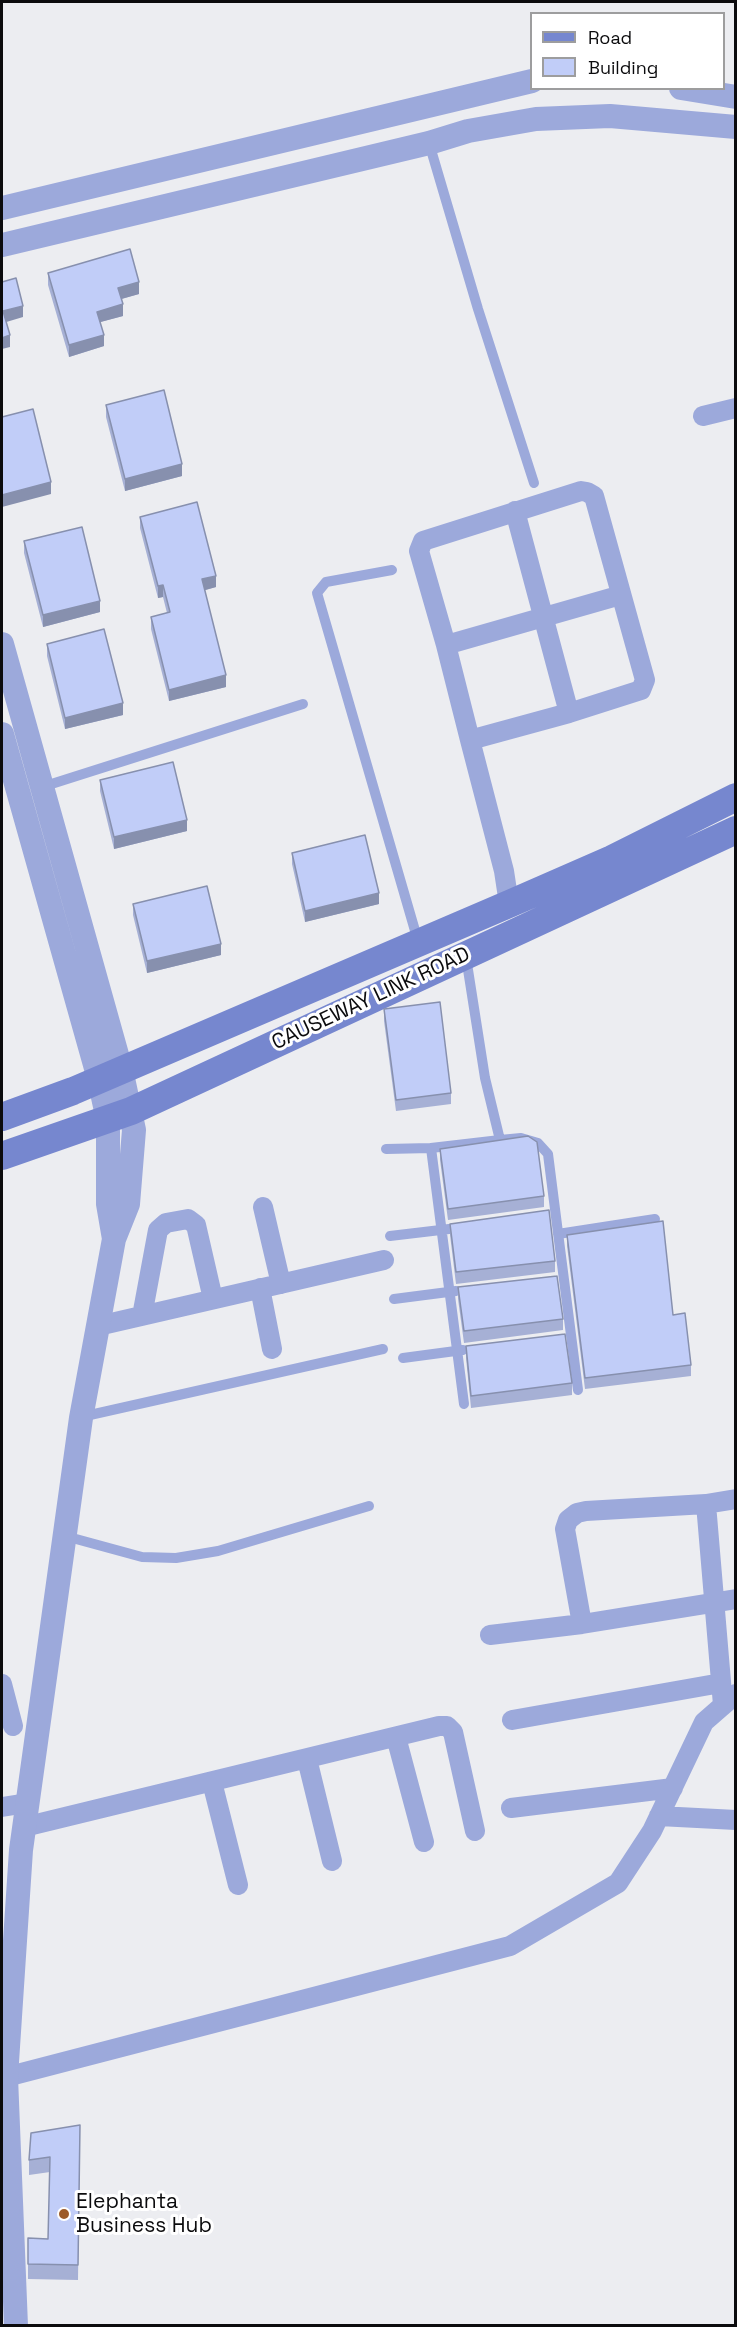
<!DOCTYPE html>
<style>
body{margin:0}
#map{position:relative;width:737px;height:2327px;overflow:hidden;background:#ecedf1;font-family:"Space Grotesk",sans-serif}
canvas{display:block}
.frame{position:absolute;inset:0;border:3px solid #0b0b0d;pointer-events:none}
.legend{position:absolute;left:530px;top:12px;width:195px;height:78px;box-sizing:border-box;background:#fff;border:2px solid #9d9d9e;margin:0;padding:8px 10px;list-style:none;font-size:18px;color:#0b0b0d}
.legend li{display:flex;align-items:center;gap:12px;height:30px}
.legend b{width:30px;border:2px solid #9d9d9e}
</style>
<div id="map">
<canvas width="737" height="2327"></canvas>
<div class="frame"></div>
<ul class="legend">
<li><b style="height:8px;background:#7687cf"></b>Road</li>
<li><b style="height:16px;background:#c1cdf8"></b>Building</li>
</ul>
</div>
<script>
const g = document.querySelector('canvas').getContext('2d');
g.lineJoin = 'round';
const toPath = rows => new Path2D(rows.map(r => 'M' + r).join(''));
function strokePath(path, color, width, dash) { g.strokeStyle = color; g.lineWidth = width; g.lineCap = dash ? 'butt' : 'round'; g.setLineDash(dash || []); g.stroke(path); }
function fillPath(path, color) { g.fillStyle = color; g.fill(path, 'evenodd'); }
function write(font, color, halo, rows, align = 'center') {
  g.font = font + ' "Space Grotesk",sans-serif'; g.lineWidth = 6; g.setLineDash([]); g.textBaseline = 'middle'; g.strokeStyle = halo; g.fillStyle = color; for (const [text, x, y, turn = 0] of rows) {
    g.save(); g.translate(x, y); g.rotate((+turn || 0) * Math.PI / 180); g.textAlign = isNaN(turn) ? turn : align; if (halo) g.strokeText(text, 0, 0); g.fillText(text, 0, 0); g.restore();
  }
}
strokePath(toPath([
 [429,143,478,309,534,483],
 [392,570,326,582,317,593,418,941],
 [42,787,303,704],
 [466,957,485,1078,500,1140,521,1138,538,1143,548,1154,578,1390],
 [431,1148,464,1404],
 [386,1149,431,1148,500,1140],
 [558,1234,655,1219],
 [390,1236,449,1229],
 [394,1299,456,1291],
 [403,1358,463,1350],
 [81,1417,383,1349],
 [65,1536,142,1557,176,1558,218,1551,369,1506]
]), '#9ca9db', 10);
strokePath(toPath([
 [703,416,736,408],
 [515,511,569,713],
 [446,645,621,595],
 [470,740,569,713,641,690,645,680,594,496,587,492,581,491,423,541,419,551,446,645,470,740,504,871,509,904],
 [263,1207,281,1284],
 [260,1288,272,1349],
 [142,1316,158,1230,166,1223,188,1219,196,1225,213,1299],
 [98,1326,384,1260],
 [582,1624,565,1529,568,1520,577,1513,586,1511,706,1504],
 [490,1635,582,1624,736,1599],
 [2,1684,13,1726],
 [723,1705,706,1504,736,1499],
 [512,1720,721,1683],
 [396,1737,424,1842],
 [307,1759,332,1861],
 [212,1782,238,1885],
 [2,1807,27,1803],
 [511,1808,673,1788],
 [659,1816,736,1820],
 [24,1827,439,1726,447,1726,453,1732,475,1831],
 [6,2077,510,1946,618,1883,652,1831,704,1722,736,1694]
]), '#9ca9db', 20);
strokePath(toPath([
 [681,88,736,97],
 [2,208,532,81],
 [2,245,429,143,468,131,536,119,610,116,736,127],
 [2,644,121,1069,134,1130,128,1204,114,1239,81,1418,21,1850,6,2077,16,2326],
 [2,734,99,1079,108,1120,108,1204,114,1239]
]), '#9ca9db', 24);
strokePath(toPath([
 [2,1117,73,1091,509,904,612,859,736,797],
 [2,1156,131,1111,736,830]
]), '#7687cf', 28);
fillPath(toPath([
 [48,273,139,294,121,299,123,316,100,322,104,346,69,357,48,285],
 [106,405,182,476,125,491,106,417],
 [140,517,216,587,205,590,226,687,169,701,151,629,151,617,167,613,163,597,158,598,140,528],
 [24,541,100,612,43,627,24,553],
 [47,644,123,715,65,729,47,656],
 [100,780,187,831,114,849,100,791],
 [292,853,379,904,305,922,292,864],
 [133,904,221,955,147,973,133,915],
 [384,1009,451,1093,451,1104,396,1111,384,1021],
 [440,1149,544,1196,544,1207,448,1220,440,1160],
 [450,1224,555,1261,555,1272,456,1284,450,1235],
 [567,1235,673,1315,691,1365,691,1376,585,1389,567,1246],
 [458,1287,563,1319,563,1330,464,1343,458,1299],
 [466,1346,572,1383,572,1395,471,1408,466,1358],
 [80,2125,78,2280,28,2279,28,2238,48,2239,50,2172,29,2175,29,2160]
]), '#a6b0d5');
fillPath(toPath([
 [139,282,139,294,118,300,118,288],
 [123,304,123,316,97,323,97,312],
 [23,306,23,317,3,323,3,311],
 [10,335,10,347,2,349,2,338],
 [104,335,104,346,69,357,69,345],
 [182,464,182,476,125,491,125,479],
 [51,482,51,494,2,507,2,495],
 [216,576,216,587,202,591,202,579],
 [163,585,163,597,158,598,158,586],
 [100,601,100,612,43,627,43,615],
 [226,675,226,687,169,701,169,690],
 [123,703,123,715,65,729,65,718],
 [187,820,187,831,114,849,114,837],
 [379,893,379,904,305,922,305,911],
 [221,944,221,955,147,973,147,961]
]), '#8790ae');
const building = toPath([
 [130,249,139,282,118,288,123,304,97,312,104,335,69,345,48,273,130,249],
 [16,278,23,306,3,311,10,335,2,338,2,282,16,278],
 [164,390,182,464,125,479,106,405,164,390],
 [33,409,51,482,2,495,2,417,33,409],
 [197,502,216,576,202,579,226,675,169,690,151,617,170,612,163,585,158,586,140,517,197,502],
 [82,527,100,601,43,615,24,541,82,527],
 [104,629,123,703,65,718,47,644,104,629],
 [173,762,187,820,114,837,100,780,173,762],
 [365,835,379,893,305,911,292,853,365,835],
 [207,886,221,944,147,961,133,904,207,886],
 [440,1002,451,1093,396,1100,384,1009,440,1002],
 [528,1136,537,1142,544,1196,448,1209,440,1149,528,1136],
 [549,1210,555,1261,456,1272,450,1224,549,1210],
 [663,1221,673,1315,685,1313,691,1365,585,1378,567,1235,663,1221],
 [557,1276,563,1319,464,1331,458,1287,557,1276],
 [565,1334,572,1383,471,1396,466,1346,565,1334],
 [80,2125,78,2265,28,2264,28,2238,48,2239,50,2157,29,2160,31,2133,80,2125]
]);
fillPath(building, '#c1cdf8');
strokePath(building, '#8790ae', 1.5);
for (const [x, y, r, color] of [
 [64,2214,6,"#9c5a28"]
]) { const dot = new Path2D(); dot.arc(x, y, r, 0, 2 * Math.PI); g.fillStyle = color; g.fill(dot); strokePath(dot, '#fff', 2); }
write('21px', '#0b0b0d', '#fff', [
 ["CAUSEWAY LINK ROAD",371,999,-25]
]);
write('21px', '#0b0b0d', '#fff', [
 ["Elephanta",76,2202],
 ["Business Hub",76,2226]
], 'left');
</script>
